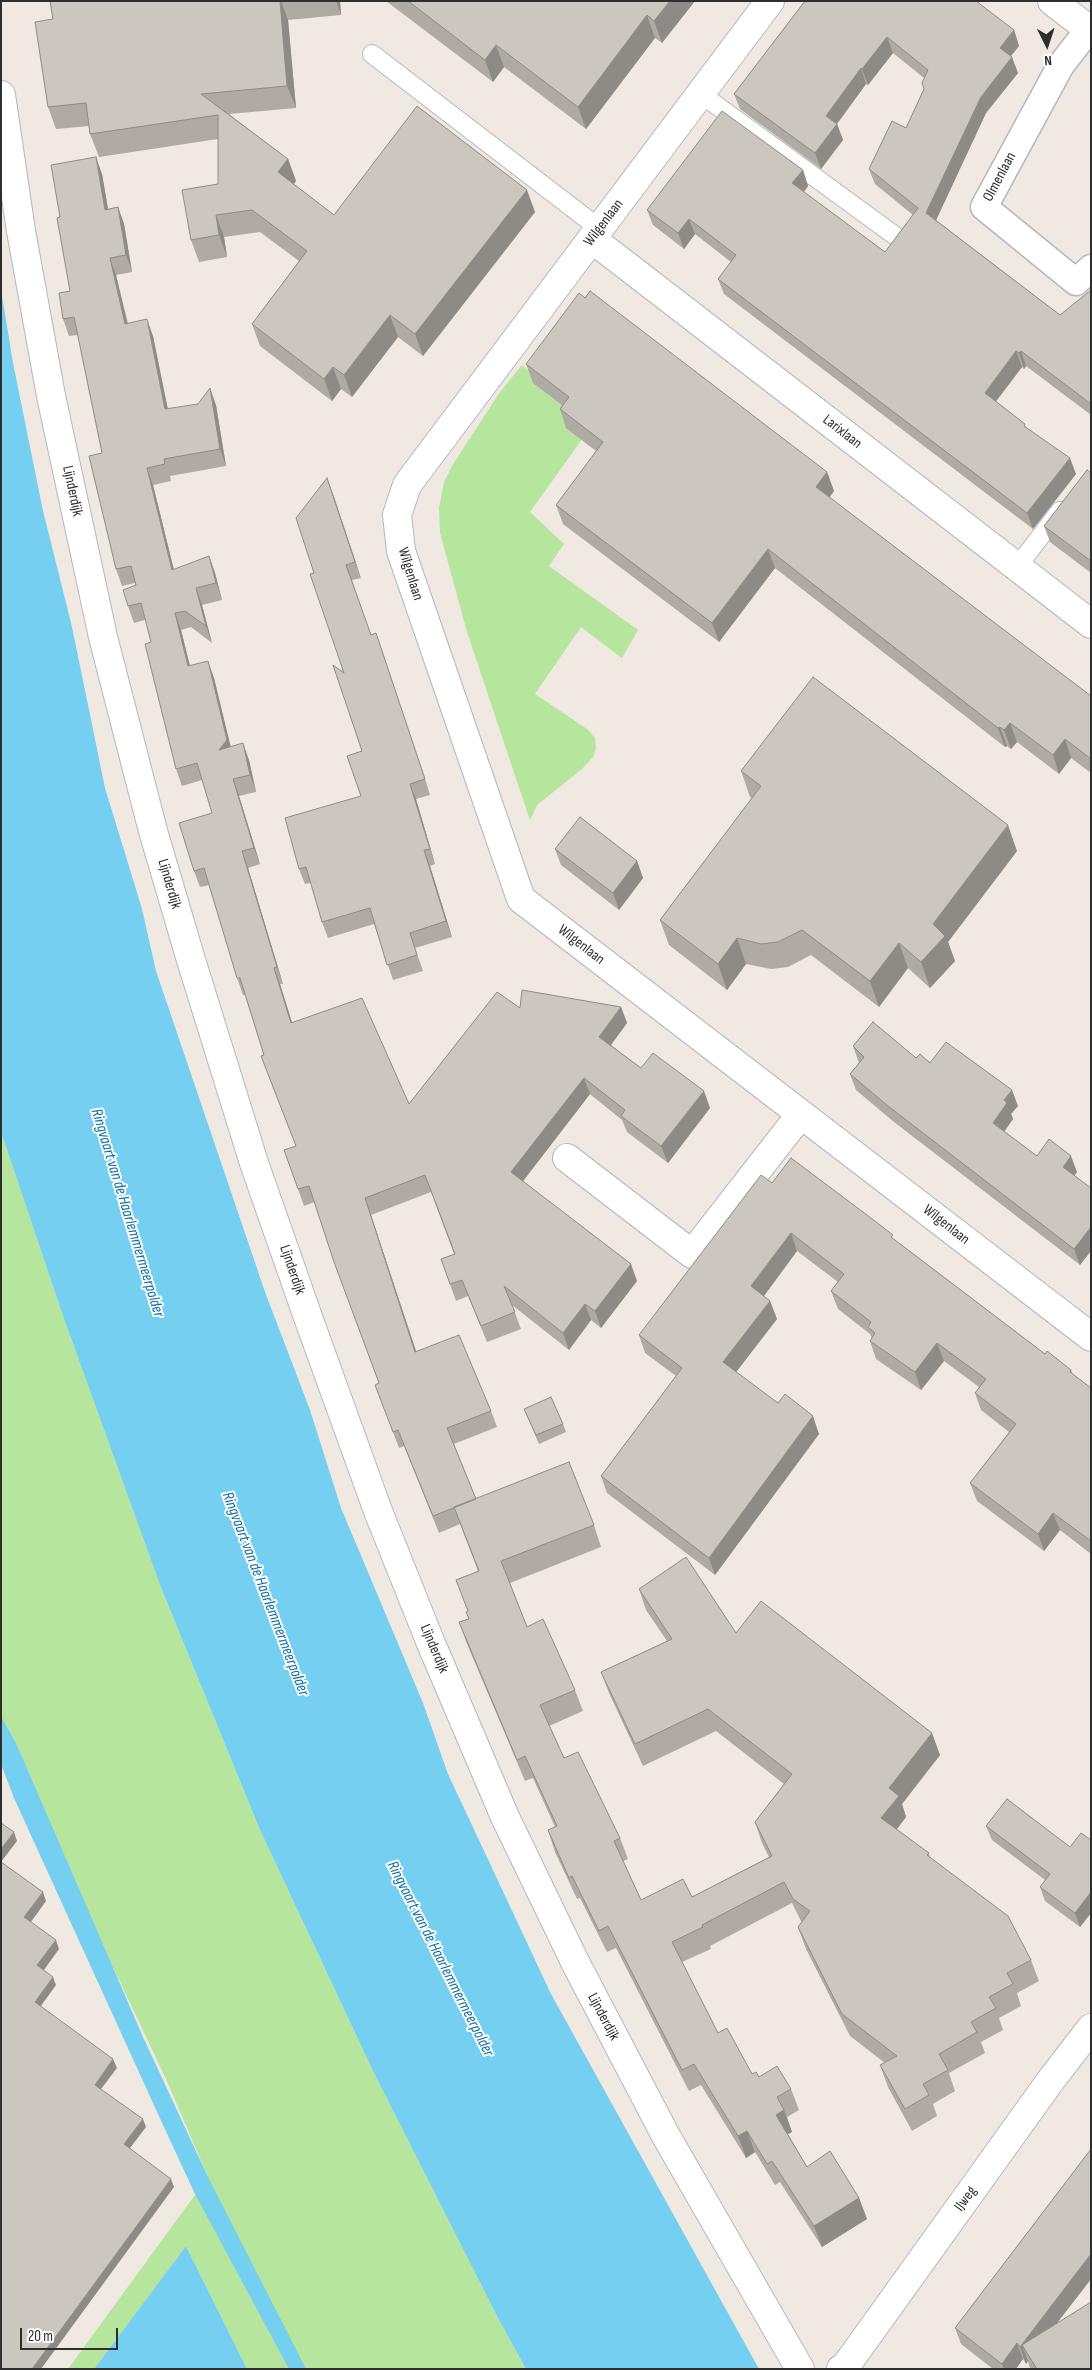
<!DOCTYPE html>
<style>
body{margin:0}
#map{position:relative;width:1092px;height:2370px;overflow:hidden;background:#efe9e1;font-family:"Sofia Sans Condensed",sans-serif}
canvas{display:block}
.frame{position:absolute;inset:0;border:2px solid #2e2e2e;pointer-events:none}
.north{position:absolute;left:1022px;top:20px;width:50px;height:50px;-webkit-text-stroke:4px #fff;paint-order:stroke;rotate:176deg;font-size:14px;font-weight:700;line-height:20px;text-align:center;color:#2e2e2e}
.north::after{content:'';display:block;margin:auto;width:18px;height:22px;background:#2e2e2e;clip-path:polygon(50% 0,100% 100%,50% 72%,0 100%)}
.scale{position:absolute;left:20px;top:2328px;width:98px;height:22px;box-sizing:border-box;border:2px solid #2e2e2e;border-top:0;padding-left:6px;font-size:15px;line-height:18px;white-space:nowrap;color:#2e2e2e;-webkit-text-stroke:4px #fff;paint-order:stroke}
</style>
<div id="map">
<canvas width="1092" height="2370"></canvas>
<div class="frame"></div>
<div class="north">N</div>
<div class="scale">20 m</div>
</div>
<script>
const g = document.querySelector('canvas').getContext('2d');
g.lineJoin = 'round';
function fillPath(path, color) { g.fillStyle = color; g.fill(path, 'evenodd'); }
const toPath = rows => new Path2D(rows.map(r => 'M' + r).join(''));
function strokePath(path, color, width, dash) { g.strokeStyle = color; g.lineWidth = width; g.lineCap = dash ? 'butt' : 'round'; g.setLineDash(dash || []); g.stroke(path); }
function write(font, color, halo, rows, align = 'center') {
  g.font = font + ' "Sofia Sans Condensed",sans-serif'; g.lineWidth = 4; g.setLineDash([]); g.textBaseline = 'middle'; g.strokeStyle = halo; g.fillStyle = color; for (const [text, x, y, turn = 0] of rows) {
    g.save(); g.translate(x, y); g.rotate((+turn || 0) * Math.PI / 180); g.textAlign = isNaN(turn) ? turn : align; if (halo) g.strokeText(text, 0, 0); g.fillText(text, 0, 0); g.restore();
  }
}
fillPath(toPath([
 [522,365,593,424,530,512,564,544,549,566,638,630,622,658,581,627,535,694,587,729,595,738,596,748,593,757,582,769,537,805,530,820,467,632,440,533,439,508,444,482,453,464,500,392],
 [1,1132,63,1316,160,1585,260,1830,373,2071,499,2320,526,2369,247,2369,186,2246,94,2369,68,2369,208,2177,167,2081,104,1948,17,1745,1,1716]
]), '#b6e59e');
fillPath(toPath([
 [1,290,13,363,43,511,72,627,105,788,142,909,156,971,265,1292,310,1410,341,1508,423,1703,448,1774,551,1994,759,2369,526,2369,499,2320,373,2071,260,1830,160,1585,63,1316,1,1132],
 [1,1716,17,1745,143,2037,208,2177,306,2369,289,2369,195,2194,163,2125,14,1798,1,1764],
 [186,2246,247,2369,94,2369]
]), '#75cff0');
const service = toPath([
 [372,54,600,229],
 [701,94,894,235],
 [1017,567,1060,511]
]);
const pedestrian = toPath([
 [1089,29,1061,65,984,207,1076,282,1091,268]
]);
const minor = toPath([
 [770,1,407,485,397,515,401,551,521,899,1091,1337],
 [1052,1,1091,31],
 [592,239,1091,624],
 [567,1158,692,1254,801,1114],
 [841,2369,845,2367,1051,2080,1091,2028]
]);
const tertiary = toPath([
 [1,95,21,231,51,396,103,637,153,831,191,960,254,1163,309,1320,378,1511,430,1641,505,1817,576,1964,666,2136,800,2369]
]);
strokePath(service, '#b4b7c1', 20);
strokePath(pedestrian, '#b4b7c1', 29);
strokePath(minor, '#b4b7c1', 30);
strokePath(tertiary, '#b4b7c1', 30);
strokePath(service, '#fff', 18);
strokePath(pedestrian, '#fff', 26);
strokePath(minor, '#fff', 28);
strokePath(tertiary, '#fff', 28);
fillPath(toPath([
 [50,1,340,1,341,15,288,20,296,108,229,114,288,159,296,181,294,184,334,215,535,212,423,356,398,337,352,397,341,389,332,401,260,346,252,324,299,261,260,232,224,237,227,257,199,262,191,240,218,184,218,139,99,157,90,134,89,126,56,129,48,107,53,19],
 [386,1,695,1,662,43,655,38,586,129,504,67,493,82],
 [805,1,1014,30,1019,46,1011,56,1018,73,986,113,936,220,1060,315,1091,290,1091,415,1026,366,1024,369,1022,367,996,401,1026,427,1076,474,1033,529,724,294,718,279,731,262,695,234,684,249,653,225,647,210,803,170,808,186,804,192,885,252,913,215,875,184,869,169,906,128,924,89,924,78,893,53,868,85,866,84,837,124,843,140,821,169,740,109,734,94],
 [102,174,108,209,118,207,124,224,132,272,116,275,128,323,153,336,168,409,216,405,226,466,170,476,171,481,153,485,174,570,209,556,215,573,222,600,202,605,212,643,191,627,181,630,190,666,214,678,230,747,249,760,256,792,239,796,260,864,248,868,283,984,280,984,292,1022,409,1104,520,1008,621,1007,627,1023,611,1045,641,1068,710,1108,668,1163,627,1132,622,1120,590,1094,523,1181,637,1281,601,1328,591,1320,569,1350,512,1305,521,1329,487,1342,468,1296,456,1301,441,1259,454,1254,431,1192,371,1215,416,1352,491,1411,497,1427,454,1444,476,1499,594,1525,601,1547,510,1583,527,1627,575,1690,583,1711,549,1726,564,1758,620,1838,628,1859,623,1861,641,1900,692,1897,769,1857,762,1843,755,1822,784,1784,716,1731,643,1766,609,1693,601,1672,667,1641,646,1610,639,1589,736,1633,940,1755,902,1804,906,1817,897,1829,929,1853,930,1858,1031,1960,1039,1981,1017,1993,1021,2006,999,2018,1003,2030,981,2042,985,2053,949,2073,955,2091,933,2104,937,2116,912,2131,888,2087,880,2065,885,2063,850,2036,806,1949,798,1927,802,1922,801,1921,792,1903,710,1946,711,1949,682,1962,718,2033,752,2074,791,2089,799,2110,787,2117,792,2132,788,2134,807,2167,859,2198,867,2219,822,2247,780,2182,775,2185,755,2152,746,2158,701,2085,689,2091,616,1948,607,1952,580,1898,577,1899,555,1852,548,1830,555,1827,533,1778,525,1781,467,1644,459,1622,468,1619,468,1611,456,1580,478,1571,460,1524,439,1533,404,1446,399,1448,375,1385,379,1383,314,1202,304,1206,284,1150,296,1146,261,1056,264,1055,245,995,243,995,237,978,209,885,200,887,194,871,212,813,202,780,182,786,176,769,151,642,145,620,134,623,128,606,136,585,135,583,122,586,116,569,102,453,78,335,69,336,63,319,70,291,60,217],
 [526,364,827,472,834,491,829,498,1091,696,1091,773,1071,758,1059,774,1017,742,1011,749,1007,746,1005,747,775,568,719,642,563,524,556,505,596,451,566,428,560,409,562,405,533,383],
 [1091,473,1091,573,1050,542,1044,526],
 [333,494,361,578,352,580,371,635,376,633,430,795,416,799,435,864,430,866,452,937,415,948,423,971,393,980,374,924,328,938,322,922,311,883,305,884,299,869,361,796,362,751,344,673,314,573],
 [741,771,1017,851,948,942,955,961,930,988,908,968,879,1007,811,955,788,967,771,969,746,964,727,990,669,945,660,920,752,798,750,797],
 [555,849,637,861,643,878,619,910,561,865],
 [853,1046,916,1058,930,1063,1018,1106,1011,1114,1013,1119,1004,1132,1037,1156,1077,1172,1074,1176,1080,1265,894,1122,856,1090,850,1074,859,1063],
 [772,1183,895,1240,1045,1354,1071,1370,1073,1374,1091,1388,1091,1554,1060,1530,1044,1551,977,1501,970,1483,1009,1432,981,1410,975,1393,979,1387,944,1361,921,1390,876,1359,870,1341,872,1338,870,1334,838,1309,831,1291,838,1282,797,1251,764,1296,770,1301,777,1319,736,1372,819,1434,715,1575,607,1493,601,1476,676,1376,645,1353,639,1335],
 [524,1409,563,1424,566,1432,539,1444],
 [986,1826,1070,1847,1091,1840,1091,1913,1080,1927,1045,1901,1040,1887,1045,1880,992,1840],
 [1091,2149,1091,2279,1057,2323,1091,2369,1030,2369,1028,2361,1026,2364,1023,2359,1016,2369,993,2369,961,2344,955,2328]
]), '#afaba4');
fillPath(toPath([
 [280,1,281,1,288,20,296,108,287,86],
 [336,1,340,1,341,15],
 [670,1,695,1,662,43,654,21],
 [647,15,655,38,586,129,578,107],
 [1014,30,1019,46,1005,63,1000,48],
 [887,37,893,53,868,85,862,69],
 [496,45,504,67,493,82,485,60],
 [1012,57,1018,73,986,113,932,229,926,213,981,97],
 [861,68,866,84,831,132,826,116],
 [837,124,843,140,821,169,815,153],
 [96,157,102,174,111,226,105,210],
 [288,159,296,181,286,194,278,172],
 [803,170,808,186,798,199,792,183],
 [527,190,535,212,423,356,415,334],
 [118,207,124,224,132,272,126,255],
 [216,215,224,237,227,257,219,235],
 [689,219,695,234,684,249,678,233],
 [110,258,116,275,131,340,125,324],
 [390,315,398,337,352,397,344,375],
 [147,319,153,336,171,426,165,409],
 [1016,351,1022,367,991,408,985,393],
 [1021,351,1026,366,1024,369,1019,353],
 [333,367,341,389,332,401,324,379],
 [210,388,216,405,226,466,220,449],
 [1070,458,1076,474,1033,529,1027,513],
 [147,468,153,485,178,587,172,570],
 [827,472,834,491,822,506,816,487],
 [327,478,333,494,361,578,355,562],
 [768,549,775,568,719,642,712,623],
 [209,556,215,573,222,600,216,583],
 [196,588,202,605,212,643,206,626],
 [175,613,181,630,194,683,188,666],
 [376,633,381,649,430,795,425,779],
 [208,661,214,678,233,756,219,750],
 [1010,723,1017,742,1011,749,1004,730],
 [1000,727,1007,746,1005,747,998,728],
 [1065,739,1071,758,1059,774,1053,755],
 [243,743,249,760,256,792,250,775],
 [233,779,239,796,260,864,254,848],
 [410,784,416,799,435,864,430,849],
 [1008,825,1017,851,948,942,955,961,930,988,921,962,933,924],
 [424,850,430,866,452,937,446,921],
 [242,851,248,868,283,984,277,967],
 [637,861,643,878,619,910,613,893],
 [737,938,746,964,727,990,718,964],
 [899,943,908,968,879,1007,870,981],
 [274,968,280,984,297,1039,291,1023],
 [621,1007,627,1023,605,1053,599,1037],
 [584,1078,590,1094,517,1189,511,1172],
 [1012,1090,1018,1106,1011,1114,1013,1119,999,1139,993,1123,1004,1100],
 [704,1091,710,1108,668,1163,661,1146],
 [1071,1156,1077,1172,1069,1183,1063,1167],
 [365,1198,371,1215,422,1369,415,1352],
 [1091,1227,1091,1251,1080,1265,1074,1249],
 [791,1233,797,1251,758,1304,751,1286],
 [631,1264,637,1281,601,1328,595,1311],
 [770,1301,777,1319,730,1380,723,1362],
 [585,1304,591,1320,569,1350,563,1333],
 [937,1343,944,1361,921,1390,915,1372],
 [813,1416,819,1434,715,1575,709,1558],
 [1053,1513,1060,1530,1044,1551,1038,1534],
 [932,1733,940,1755,902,1804,906,1817,889,1839,881,1818,889,1788],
 [14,1832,17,1841,1,1862,1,1849],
 [43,1892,46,1901,28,1926,24,1917],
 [1091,1892,1091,1913,1080,1927,1075,1913],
 [56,1940,59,1949,41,1974,37,1965],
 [53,1977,56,1985,38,2010,35,2002],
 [113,2059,117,2068,98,2093,95,2085],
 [784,2110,792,2132,784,2136,776,2115],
 [143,2119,146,2127,127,2152,124,2144],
 [747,2131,755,2152,746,2158,738,2136],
 [171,2179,174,2187,41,2369,32,2369],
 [859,2198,867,2219,822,2247,814,2226],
 [1091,2254,1091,2279,1030,2358,1022,2345,1028,2361,1026,2364,1020,2347],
 [1017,2343,1023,2359,1016,2369,1004,2369,1002,2364]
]), '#8e8b86');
const building = toPath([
 [50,1,280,1,287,86,201,94,288,159,278,172,334,215,417,106,527,190,415,334,390,315,344,375,333,367,324,379,252,324,307,251,252,210,216,215,219,235,191,240,182,190,218,184,218,115,90,134,86,103,48,107,35,22,53,19,50,1],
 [408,1,670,1,654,21,647,15,578,107,496,45,485,60,408,1],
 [805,1,976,1,1014,30,1000,48,1012,57,981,97,926,213,1060,315,1091,290,1091,404,1021,351,1019,353,1016,351,985,393,1025,424,1024,426,1070,458,1027,513,718,279,736,255,689,219,678,233,647,210,722,111,803,170,792,183,885,252,918,208,869,169,892,121,906,128,924,89,922,83,928,70,887,37,862,69,861,68,826,116,837,124,815,153,734,94,805,1],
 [96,157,105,210,118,207,126,255,110,258,125,324,147,319,165,409,198,404,210,388,220,449,164,459,165,464,147,468,172,570,209,556,216,583,196,588,206,626,185,611,175,613,188,666,208,661,227,740,219,750,243,743,250,775,233,779,254,848,242,851,277,967,274,968,291,1023,362,998,409,1104,497,992,520,1008,522,990,621,1007,599,1037,641,1068,653,1053,704,1091,661,1146,621,1116,625,1110,584,1078,511,1172,631,1264,595,1311,585,1304,563,1333,504,1286,515,1312,481,1326,462,1280,450,1284,441,1259,455,1254,425,1175,365,1198,415,1352,459,1335,491,1411,447,1428,476,1499,433,1516,398,1430,393,1432,375,1385,379,1383,334,1262,309,1186,298,1189,284,1150,296,1146,261,1056,264,1055,240,978,237,978,204,868,194,871,179,823,212,813,197,763,176,769,145,644,151,642,141,603,128,606,123,590,136,585,131,566,116,569,89,456,102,453,74,317,63,319,59,293,70,291,57,218,60,217,51,165,96,157],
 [590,291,827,472,816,487,1091,696,1091,759,1065,739,1053,755,1010,723,1004,730,1000,727,998,728,768,549,712,623,556,505,603,442,560,409,569,397,526,364,579,293,585,298,590,291],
 [1087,470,1091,473,1091,561,1044,526,1087,470],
 [327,478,355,562,346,565,371,635,376,633,425,779,410,784,430,849,424,850,446,921,410,933,417,955,387,965,370,908,322,922,306,867,299,869,285,818,361,796,347,756,362,751,333,665,344,673,310,574,314,573,296,518,327,478],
 [813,677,1008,825,933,924,945,936,921,962,899,943,870,981,802,930,778,942,761,944,737,938,718,964,660,920,761,786,741,771,813,677],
 [580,817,637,861,613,893,555,849,580,817],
 [873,1022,916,1058,920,1054,930,1063,946,1042,1012,1090,1004,1100,1007,1103,993,1123,1037,1156,1049,1139,1071,1156,1063,1167,1091,1188,1091,1227,1074,1249,888,1106,850,1074,864,1057,853,1046,873,1022],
 [791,1158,867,1215,893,1235,891,1237,1045,1354,1047,1351,1071,1370,1070,1372,1091,1388,1091,1541,1053,1513,1038,1534,970,1483,1016,1424,975,1393,986,1379,937,1343,915,1372,870,1341,875,1333,868,1327,871,1322,831,1291,844,1274,791,1233,751,1286,770,1301,723,1362,778,1403,785,1394,813,1416,709,1558,601,1476,682,1368,639,1335,761,1175,772,1183,791,1158],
 [551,1397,563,1424,536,1435,524,1409,551,1397],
 [569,1462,594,1525,501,1561,527,1627,543,1619,575,1690,540,1705,564,1758,578,1752,620,1838,614,1841,641,1900,683,1879,692,1897,772,1856,755,1822,792,1774,708,1709,635,1744,601,1672,672,1639,639,1589,686,1557,736,1633,761,1601,932,1733,889,1788,899,1796,881,1818,929,1853,927,1855,1008,1916,1031,1960,1007,1973,1013,1984,989,1997,996,2008,971,2022,977,2032,939,2054,948,2070,923,2084,929,2095,905,2109,880,2065,897,2056,842,2014,798,1927,810,1911,793,1899,784,1882,702,1925,703,1927,672,1942,718,2033,727,2028,752,2074,756,2072,759,2077,777,2066,791,2089,777,2097,784,2110,776,2115,807,2167,830,2151,859,2198,814,2226,772,2161,767,2164,747,2131,738,2136,694,2064,682,2070,608,1926,599,1931,572,1876,569,1878,548,1830,557,1826,525,1756,517,1760,459,1622,469,1619,466,1612,468,1611,456,1580,479,1571,454,1507,569,1462],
 [1007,1799,1070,1847,1081,1833,1091,1840,1091,1892,1075,1913,1040,1887,1050,1874,986,1826,1007,1799],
 [1,1823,14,1832,1,1849,1,1823],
 [1,1862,43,1892,24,1917,56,1940,37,1965,53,1977,35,2002,113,2059,95,2085,143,2119,124,2144,171,2179,32,2369,1,2369,1,1862],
 [1091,2149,1091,2254,1020,2347,1017,2343,1002,2364,955,2328,1091,2149],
 [1091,2302,1091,2369,1037,2369,1022,2345,1091,2302]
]);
fillPath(building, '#cbc7bf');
strokePath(building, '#8e8b86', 1);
write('15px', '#2e2e2e', '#fff', [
 ["Olmenlaan",1000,177,-62],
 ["Wilgenlaan",604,223,-53],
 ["Larixlaan",842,432,38],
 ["Lijnderdijk",72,491,78],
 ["Wilgenlaan",410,574,73],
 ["Lijnderdijk",169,884,74],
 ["Wilgenlaan",581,945,38],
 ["Wilgenlaan",946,1225,38],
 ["Lijnderdijk",292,1270,71],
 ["Lijnderdijk",434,1649,67],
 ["Lijnderdijk",603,2017,62],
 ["IJweg",966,2199,-54]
]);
write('italic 16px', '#0d6fa3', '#fff', [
 ["Ringvaart van de Haarlemmermeerpolder",127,1213,73],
 ["Ringvaart van de Haarlemmermeerpolder",265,1594,69],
 ["Ringvaart van de Haarlemmermeerpolder",440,1959,63]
]);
</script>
